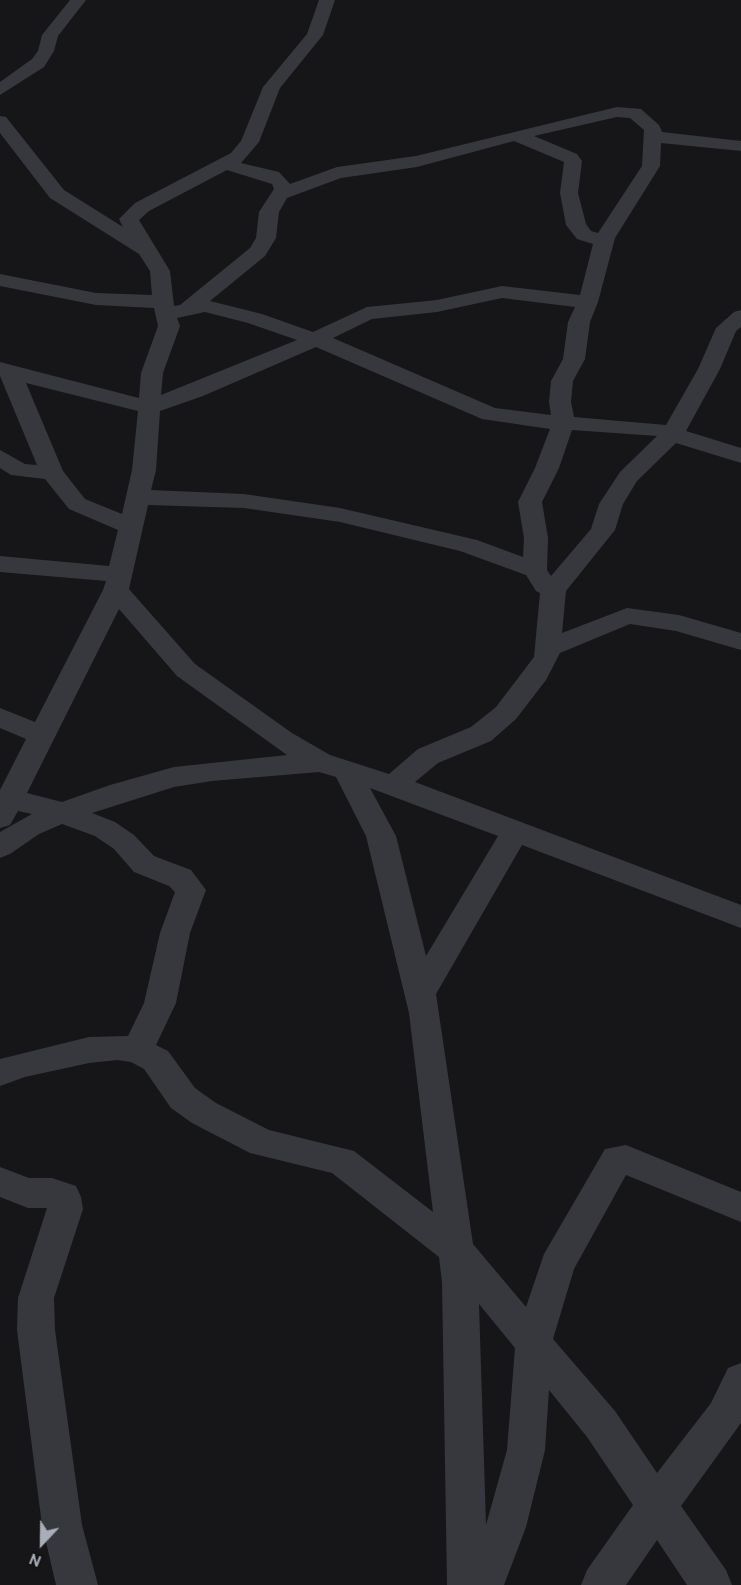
<!DOCTYPE html>
<style>
body{margin:0}
#map{position:relative;width:741px;height:1585px;overflow:hidden;background:#161618;font-family:Cabin,sans-serif}
canvas{display:block}
.north{position:absolute;left:12px;top:1513px;width:60px;height:60px;-webkit-text-stroke:4px #111113;paint-order:stroke;rotate:202deg;font-size:16px;font-weight:700;line-height:24px;text-align:center;color:#a8adb8}
.north::after{content:'';display:block;margin:auto;width:21px;height:27px;background:#a8adb8;clip-path:polygon(50% 0,100% 100%,50% 72%,0 100%)}
</style>
<div id="map">
<canvas width="741" height="1585"></canvas>
<div class="north">N</div>
</div>
<script>
const g = document.querySelector('canvas').getContext('2d');
g.lineJoin = 'round';
const toPath = rows => new Path2D(rows.map(r => 'M' + r).join(''));
function fillPath(path, color) { g.fillStyle = color; g.fill(path, 'evenodd'); }
fillPath(toPath([
 [70,0,86,0,58,36,54,51,44,67,0,95,0,82,32,59,38,51,42,35,70,0],
 [319,0,335,0,323,35,280,88,259,142,241,163,279,172,290,184,337,167,416,156,617,107,641,109,659,125,662,132,741,141,741,151,661,143,660,166,615,238,598,302,590,322,585,359,573,381,571,402,574,417,666,425,698,369,716,328,734,312,741,310,741,327,736,331,720,369,686,431,741,448,741,463,676,443,637,481,623,504,615,530,566,591,562,633,627,608,679,615,741,633,741,650,676,631,630,624,560,653,546,680,516,719,491,741,438,763,415,782,741,905,741,928,522,845,436,994,473,1244,526,1307,544,1254,605,1149,626,1145,741,1192,741,1222,626,1175,574,1269,553,1339,615,1411,657,1473,711,1403,728,1368,741,1363,741,1423,681,1506,726,1570,732,1585,687,1585,657,1540,626,1585,581,1585,587,1570,633,1505,587,1437,549,1390,545,1450,526,1527,504,1585,447,1585,442,1282,439,1257,332,1173,250,1153,192,1123,171,1108,144,1069,131,1062,117,1060,89,1063,25,1077,0,1086,0,1059,89,1037,128,1036,144,1003,160,933,175,892,169,886,134,872,114,849,95,836,62,824,39,834,10,854,0,858,0,832,32,814,18,811,10,825,0,828,0,790,26,739,0,728,0,708,35,722,103,590,106,581,0,572,0,556,109,566,118,530,69,509,45,479,11,475,0,468,0,450,25,464,37,465,0,376,0,362,139,398,141,373,158,326,154,308,96,305,0,286,0,274,96,293,152,295,150,271,139,254,50,198,0,133,0,116,6,117,64,190,123,227,119,219,135,203,231,153,241,141,263,87,307,34,319,0],
 [617,117,630,118,644,130,642,166,598,233,591,231,586,224,578,193,582,161,577,154,534,136,617,117],
 [514,141,564,162,560,193,566,225,577,239,593,244,580,295,502,286,437,300,367,307,313,332,262,314,210,301,265,256,276,238,279,212,287,198,341,178,417,167,514,141],
 [227,170,272,184,274,189,259,212,256,238,250,248,180,305,174,306,170,271,139,220,149,211,227,170],
 [502,298,575,307,568,322,563,359,551,381,549,402,551,415,495,408,333,338,372,319,437,312,502,298],
 [205,312,248,323,297,340,161,395,163,373,180,326,177,318,205,312],
 [316,347,482,419,550,429,535,468,518,502,524,538,523,557,477,540,340,508,244,494,151,490,156,470,160,411,203,396,316,347],
 [26,383,138,411,132,470,122,514,85,499,63,471,26,383],
 [572,430,657,436,620,472,599,504,591,529,551,576,547,570,548,538,542,502,559,468,572,430],
 [148,505,244,508,340,522,460,551,526,575,536,591,540,593,534,657,496,707,471,727,418,749,389,774,330,755,292,733,195,664,129,589,148,505],
 [119,609,177,676,287,755,174,767,110,785,62,802,27,793,119,609],
 [319,772,336,777,366,836,409,1013,433,1212,354,1151,269,1130,216,1103,195,1088,168,1051,156,1045,176,1003,190,933,206,890,191,870,154,856,134,835,115,822,92,813,174,787,212,781,319,772],
 [370,788,498,836,426,956,396,836,370,788],
 [479,1304,515,1348,507,1450,486,1525,479,1304],
 [0,1167,29,1178,52,1178,76,1186,81,1197,83,1209,54,1298,55,1330,82,1525,98,1585,56,1585,42,1525,17,1330,18,1298,47,1208,28,1208,0,1197,0,1167]
]), '#37383d');
</script>
